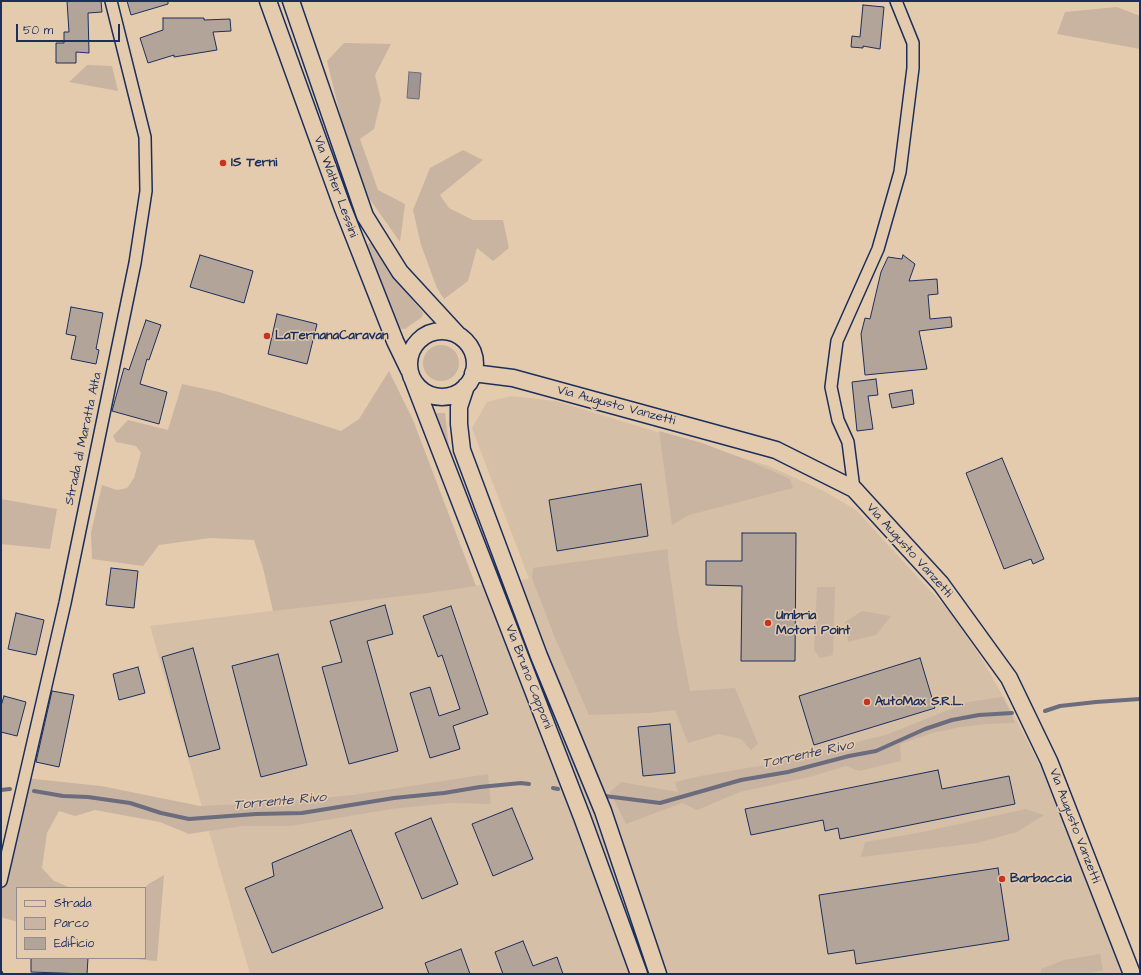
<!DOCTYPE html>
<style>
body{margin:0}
#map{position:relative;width:1141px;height:975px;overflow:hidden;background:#e5cbad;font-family:"Architects Daughter",sans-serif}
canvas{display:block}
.frame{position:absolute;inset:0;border:2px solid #1b2f5e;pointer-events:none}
.legend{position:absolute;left:16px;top:887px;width:130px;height:72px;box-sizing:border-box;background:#e5cbad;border:1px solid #948d8d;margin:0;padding:5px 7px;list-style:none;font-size:12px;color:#1b2f5e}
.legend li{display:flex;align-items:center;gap:8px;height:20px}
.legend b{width:20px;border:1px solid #948d8d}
.scale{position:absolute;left:16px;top:24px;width:104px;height:18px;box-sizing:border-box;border:2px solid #1b2f5e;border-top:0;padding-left:5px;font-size:12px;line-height:14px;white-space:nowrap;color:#1b2f5e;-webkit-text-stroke:3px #e5cbad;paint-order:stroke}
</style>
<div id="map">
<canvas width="1141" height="975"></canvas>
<div class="frame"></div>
<ul class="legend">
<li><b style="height:5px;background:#e5cbad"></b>Strada</li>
<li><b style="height:11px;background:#c8b4a1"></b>Parco</li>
<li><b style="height:11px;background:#b3a499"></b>Edificio</li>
</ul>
<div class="scale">50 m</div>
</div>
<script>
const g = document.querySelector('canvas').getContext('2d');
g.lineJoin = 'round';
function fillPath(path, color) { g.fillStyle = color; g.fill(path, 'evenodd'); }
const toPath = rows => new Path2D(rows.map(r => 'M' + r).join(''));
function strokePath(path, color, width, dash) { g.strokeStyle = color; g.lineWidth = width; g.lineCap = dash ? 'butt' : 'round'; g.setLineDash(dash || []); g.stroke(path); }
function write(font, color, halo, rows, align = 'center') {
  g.font = font + ' "Architects Daughter",sans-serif'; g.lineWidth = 3; g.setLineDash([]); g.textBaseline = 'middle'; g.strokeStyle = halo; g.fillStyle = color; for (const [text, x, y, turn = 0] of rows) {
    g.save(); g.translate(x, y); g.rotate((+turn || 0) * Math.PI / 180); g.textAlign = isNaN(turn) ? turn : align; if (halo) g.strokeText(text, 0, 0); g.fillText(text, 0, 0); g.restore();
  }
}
fillPath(toPath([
 [511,396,556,401,769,466,824,491,856,510,948,610,980,656,1010,708,1042,770,1123,974,250,974,150,626,529,579,472,428,487,402]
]), '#d6bfa7');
fillPath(toPath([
 [1117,7,1140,16,1140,49,1057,34,1065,12],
 [344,43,391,44,375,75,381,100,374,129,360,139,378,190,405,204,400,242,369,198,342,122,327,61],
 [87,65,112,66,118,91,69,82],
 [463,150,483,160,440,195,449,208,473,220,503,220,509,248,493,261,477,248,468,281,444,299,437,288,421,245,413,210,430,168],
 [372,241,395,279,423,313,422,317,405,329,402,329,399,328,397,324,367,245],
 '423 363a18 18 0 1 1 36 0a18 18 0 1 1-36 0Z',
 [389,371,413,420,476,586,428,593,273,611,263,568,254,540,210,538,159,545,143,566,92,559,91,533,102,485,117,490,127,488,134,478,141,453,136,446,116,442,113,436,128,420,168,430,182,384,219,392,341,431,359,419],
 [434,413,445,413,449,447],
 [659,431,702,443,752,462,790,479,793,488,689,515,672,525],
 [1,499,57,509,50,549,1,544],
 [668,549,668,559,678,629,690,691,735,688,758,744,751,750,741,739,719,734,688,743,675,710,649,713,589,715,555,638,532,578,533,568],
 [817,587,835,587,833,655,820,658,814,650],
 [862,611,891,616,876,635,848,642,845,622],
 [1003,697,1015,723,987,724,961,727,932,733,900,744,901,761,859,771,846,766,813,776,740,792,697,810,682,803,626,824,610,792,621,782,678,792,675,782,700,776,765,765,833,748,886,735,968,702],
 [488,774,491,804,450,803,391,809,290,826,242,826,189,834,160,822,95,810,75,816,59,811,47,833,42,868,54,881,71,888,17,888,17,922,1,917,1,872,25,778,101,786,200,806,269,803,353,795],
 [1026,809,1044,815,1017,832,977,843,861,857,865,842,923,832],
 [164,875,157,961,122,958,145,958,145,889,147,885],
 [1100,954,1103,970,1084,974,1041,974,1041,969,1064,960]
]), '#c8b4a1');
const water = toPath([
 [409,72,421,73,419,99,407,98,409,72]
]);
fillPath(water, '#a09592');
strokePath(water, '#6b6c7d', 1);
strokePath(toPath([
 [1045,711,1060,706,1096,702,1140,699],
 [553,788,558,789],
 [1,790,10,789],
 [34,791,63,796,88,797,130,803,161,813,189,819,256,814,302,813,394,798,444,793,480,787,521,783,529,784],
 [605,796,660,803,741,780,788,772,849,756,876,751,925,729,952,720,979,715,1012,713]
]), '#6b6c7d', 4);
const building = toPath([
 [67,1,101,1,102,12,88,13,89,53,76,52,76,63,56,63,56,43,64,43,64,32,69,32,67,1],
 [127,1,168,1,168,4,131,15,127,1],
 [863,5,884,7,880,49,863,46,863,48,851,47,852,36,860,37,863,5],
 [163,18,204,18,204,20,230,19,231,31,213,32,217,50,174,57,174,55,148,63,140,38,163,30,163,18],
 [200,255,253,271,244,303,190,287,200,255],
 [903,255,915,264,909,281,937,279,938,294,928,295,930,319,951,317,952,327,919,331,927,369,865,375,861,334,865,318,870,319,881,272,888,257,902,259,903,255],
 [71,307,103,313,96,349,99,350,96,364,71,359,76,336,66,334,71,307],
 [277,314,317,324,307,364,268,354,277,314],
 [146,320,161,325,149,360,147,359,140,384,167,392,159,424,112,411,124,368,129,370,146,320],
 [876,379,878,395,868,396,873,429,857,431,852,382,876,379],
 [912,390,914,404,892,408,889,394,912,390],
 [1002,458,1044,559,1033,564,1031,559,1004,569,966,473,1002,458],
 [641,484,648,536,557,551,549,500,641,484],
 [742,533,796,533,795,661,741,661,742,586,706,585,706,561,742,561,742,533],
 [111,568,138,571,134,608,106,605,111,568],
 [385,605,393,634,367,641,398,751,349,764,322,667,342,662,330,621,385,605],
 [451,606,488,714,453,726,460,749,430,758,410,693,430,687,439,716,460,709,442,655,438,657,423,616,451,606],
 [16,613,44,620,36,655,8,649,16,613],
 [193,648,220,749,189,757,162,657,193,648],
 [278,654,307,765,261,777,232,666,278,654],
 [920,658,935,708,814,745,799,696,920,658],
 [138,667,145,693,119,700,113,674,138,667],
 [52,691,74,695,59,767,36,762,52,691],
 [4,696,26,702,17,736,1,732,1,706,4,696],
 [670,724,675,773,643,776,638,727,670,724],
 [938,770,942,789,1009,776,1015,804,840,839,838,828,825,831,823,820,751,835,745,809,938,770],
 [512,808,533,859,493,876,472,824,512,808],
 [431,818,458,884,422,899,395,833,431,818],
 [351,830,383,908,272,953,245,888,274,876,272,863,351,830],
 [998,868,1009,940,856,964,854,950,828,954,819,895,998,868],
 [523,941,533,966,557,957,563,974,503,974,495,952,523,941],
 [461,949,470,974,429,974,425,963,461,949],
 [31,958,88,958,87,974,31,972,31,958]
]);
fillPath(building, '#b3a499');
strokePath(building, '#1b2f5e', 1);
const street = toPath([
 [854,489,848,442,838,420,831,387,837,341,878,249,900,172,913,68,913,43,896,1],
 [1,881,65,603,135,263,146,191,145,137,111,1]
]);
const secondary = toPath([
 [268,1,342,206,395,341,409,370],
 [291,1,365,216,400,272,458,335],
 '409 364a33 33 0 1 1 66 0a33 33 0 1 1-66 0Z',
 [473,373,513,378,776,450,854,489,941,584,1009,678,1049,761,1132,974],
 [413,380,582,817,639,974],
 [466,386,459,407,459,424,462,450,539,656,603,811,658,974]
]);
strokePath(street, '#1b2f5e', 14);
strokePath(secondary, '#1b2f5e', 19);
strokePath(street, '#e5cbad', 11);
strokePath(secondary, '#e5cbad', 16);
const rail = toPath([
 [1,973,1,974]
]);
strokePath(rail, '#1b2f5e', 4.5);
strokePath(rail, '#e5cbad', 3, [9]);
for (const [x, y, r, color] of [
 [223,163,4,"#c8321e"],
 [267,336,4,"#c8321e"],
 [768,623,4,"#c8321e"],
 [867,702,4,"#c8321e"],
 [1002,879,4,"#c8321e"]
]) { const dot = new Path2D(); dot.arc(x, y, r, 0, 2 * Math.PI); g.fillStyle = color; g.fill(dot); strokePath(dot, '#e5cbad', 1.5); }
write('bold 13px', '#1b2f5e', '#e5cbad', [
 ["IS Terni",231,163],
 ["LaTernanaCaravan",275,336],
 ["Umbria",776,616],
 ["Motori Point",776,631],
 ["AutoMax S.R.L.",875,702],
 ["Barbaccia",1010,879]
], 'left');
write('13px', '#1b2f5e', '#e5cbad', [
 ["Via Walter Lessini",335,187,70],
 ["Via Augusto Vanzetti",616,406,15],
 ["Strada di Maratta Alta",84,439,-78],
 ["Via Augusto Vanzetti",909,551,48],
 ["Via Bruno Capponi",528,677,69],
 ["Via Augusto Vanzetti",1074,826,69]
]);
write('italic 14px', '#2f3e66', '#e5cbad', [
 ["Torrente Rivo",808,755,-12],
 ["Torrente Rivo",280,802,-5]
]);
</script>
